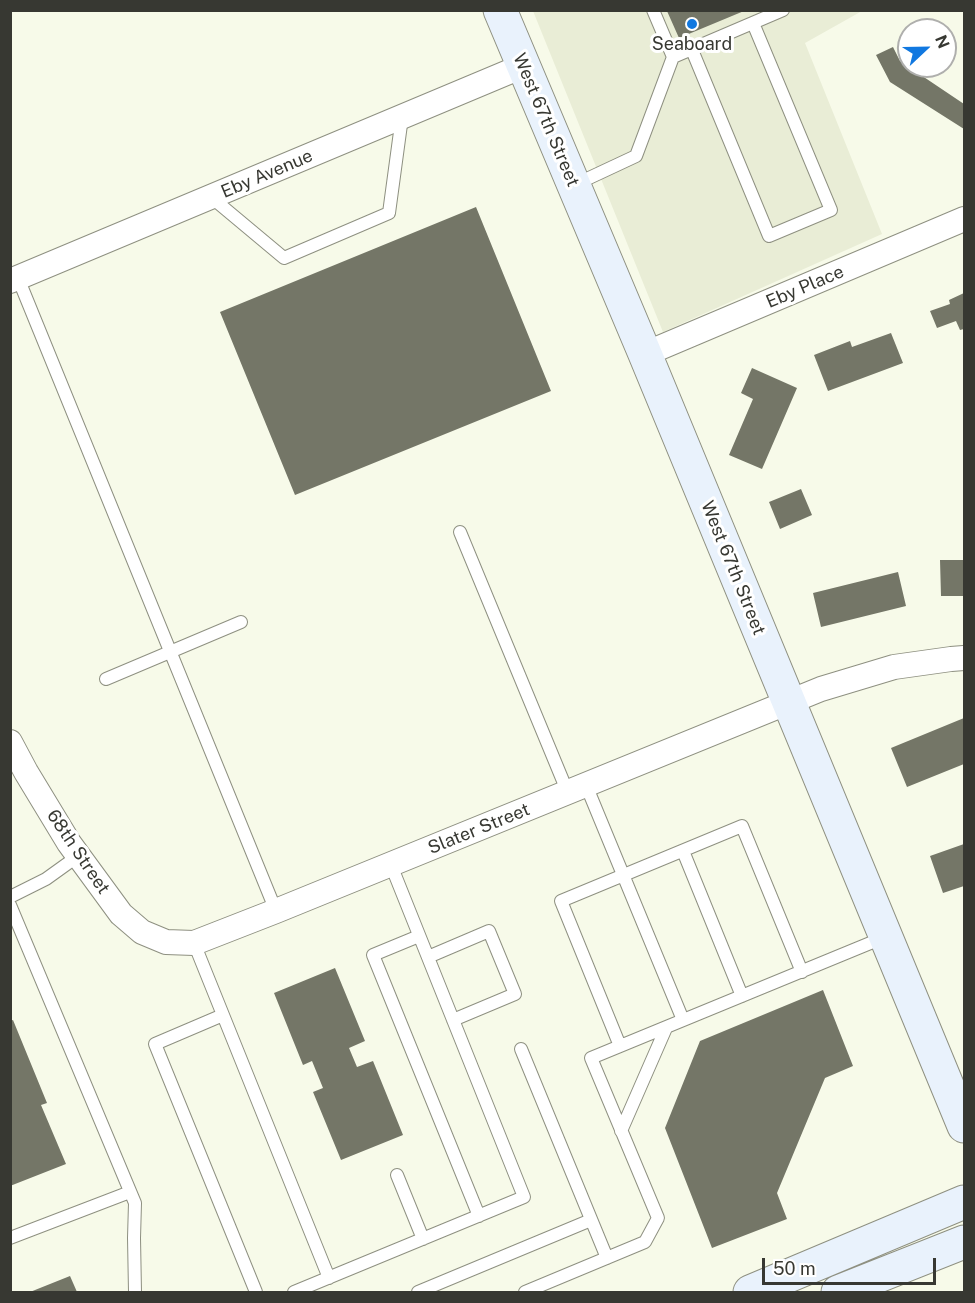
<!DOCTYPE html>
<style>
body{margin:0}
#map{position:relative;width:975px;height:1303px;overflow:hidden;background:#f7fae9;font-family:"Public Sans",sans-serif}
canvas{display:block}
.frame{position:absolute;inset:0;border:12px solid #373832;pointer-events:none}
.north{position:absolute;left:897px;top:18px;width:60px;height:60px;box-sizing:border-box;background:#fff;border:2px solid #afafad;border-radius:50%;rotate:68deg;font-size:16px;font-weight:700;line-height:24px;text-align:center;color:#373832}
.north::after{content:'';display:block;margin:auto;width:21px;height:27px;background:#1178e0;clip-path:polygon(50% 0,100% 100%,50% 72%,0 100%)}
.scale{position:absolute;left:762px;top:1258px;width:174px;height:27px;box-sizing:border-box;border:3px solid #373832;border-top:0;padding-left:8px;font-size:18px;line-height:21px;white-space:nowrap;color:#373832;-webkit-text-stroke:4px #fff;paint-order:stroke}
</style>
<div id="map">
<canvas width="975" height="1303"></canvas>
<div class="frame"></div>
<div class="north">N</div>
<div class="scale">50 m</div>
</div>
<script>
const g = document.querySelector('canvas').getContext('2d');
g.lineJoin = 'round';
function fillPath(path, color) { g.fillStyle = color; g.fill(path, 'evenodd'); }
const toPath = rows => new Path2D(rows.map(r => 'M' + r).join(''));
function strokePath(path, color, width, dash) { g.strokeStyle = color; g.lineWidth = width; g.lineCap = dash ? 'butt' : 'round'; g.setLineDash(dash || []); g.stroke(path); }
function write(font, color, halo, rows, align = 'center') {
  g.font = font + ' "Public Sans",sans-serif'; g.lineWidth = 6; g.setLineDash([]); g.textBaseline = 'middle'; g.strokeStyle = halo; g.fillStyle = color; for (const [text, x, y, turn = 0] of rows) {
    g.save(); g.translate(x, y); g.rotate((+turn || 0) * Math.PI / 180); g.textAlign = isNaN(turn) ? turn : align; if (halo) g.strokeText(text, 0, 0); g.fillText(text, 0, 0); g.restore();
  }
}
fillPath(toPath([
 [533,11,862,11,805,43,882,234,663,332]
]), '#e9edd6');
fillPath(toPath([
 [667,11,744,11,679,38],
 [893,47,900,61,964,104,964,129,890,82,876,55],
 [476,207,551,391,295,495,220,312],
 [964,293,964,329,960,330,956,321,937,328,930,311,950,304,949,300],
 [891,333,903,363,828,391,814,355,850,341,852,347],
 [752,368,797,388,762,469,729,455,753,399,741,393],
 [801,489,812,515,780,529,769,502],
 [940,560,964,560,964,596,941,596],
 [898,572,906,606,821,627,813,593],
 [964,718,964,764,907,787,891,748],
 [964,844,964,886,943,893,930,856],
 [335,968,365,1041,349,1048,357,1067,373,1061,403,1135,341,1160,313,1092,323,1088,312,1061,303,1065,274,993],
 [823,990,853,1066,825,1078,777,1193,787,1219,712,1248,665,1128,700,1041],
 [13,1020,47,1103,41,1105,66,1164,10,1186,10,1021],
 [70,1276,77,1292,30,1292]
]), '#747667');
const lane = toPath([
 [692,50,769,236,831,210,753,23],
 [673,57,783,10],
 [574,185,636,156,673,57,653,10],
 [211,197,284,258,389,213,402,117],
 [18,278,276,911],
 [460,532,568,793],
 [106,679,241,622],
 [586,785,683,1020],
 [683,851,742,996],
 [10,897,46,879,78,856],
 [10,905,135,1203,134,1238,135,1292],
 [419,936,373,955,479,1216],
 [194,943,329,1278],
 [428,957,489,931,515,994,453,1020],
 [223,1015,155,1044,256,1292],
 [620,1046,561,901,742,826,802,972],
 [521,1049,607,1258],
 [621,1131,666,1028],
 [397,1175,423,1239],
 [10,1238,130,1192],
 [294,1292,524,1197,391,865],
 [418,1292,591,1220],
 [525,1292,645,1242,658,1218,591,1058,885,937]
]);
const street = toPath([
 [10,281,523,66],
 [645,354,964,219],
 [10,742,26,772,69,843,121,914,142,932,166,942,194,943,276,911,821,689,894,667,951,659,964,658]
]);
const secondary = toPath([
 [500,10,645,354,964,1126],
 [750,1292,964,1202],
 [838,1292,964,1242]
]);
strokePath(lane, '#8e9081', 14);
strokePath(street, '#8e9081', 26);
strokePath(secondary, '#8e9081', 35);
strokePath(lane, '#fff', 12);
strokePath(street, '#fff', 24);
strokePath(secondary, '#e9f2fc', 33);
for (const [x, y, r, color] of [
 [692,24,6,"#1178e0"]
]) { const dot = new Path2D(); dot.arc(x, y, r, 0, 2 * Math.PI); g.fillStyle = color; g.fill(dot); strokePath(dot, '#fff', 2); }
write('18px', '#373832', '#fff', [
 ["Seaboard",692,44]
]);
write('18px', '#373832', '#fff', [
 ["West 67th Street",546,120,67],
 ["Eby Avenue",267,174,-23],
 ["Eby Place",805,287,-23],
 ["West 67th Street",733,568,68],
 ["Slater Street",479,829,-22],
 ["68th Street",78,852,56]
]);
</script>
